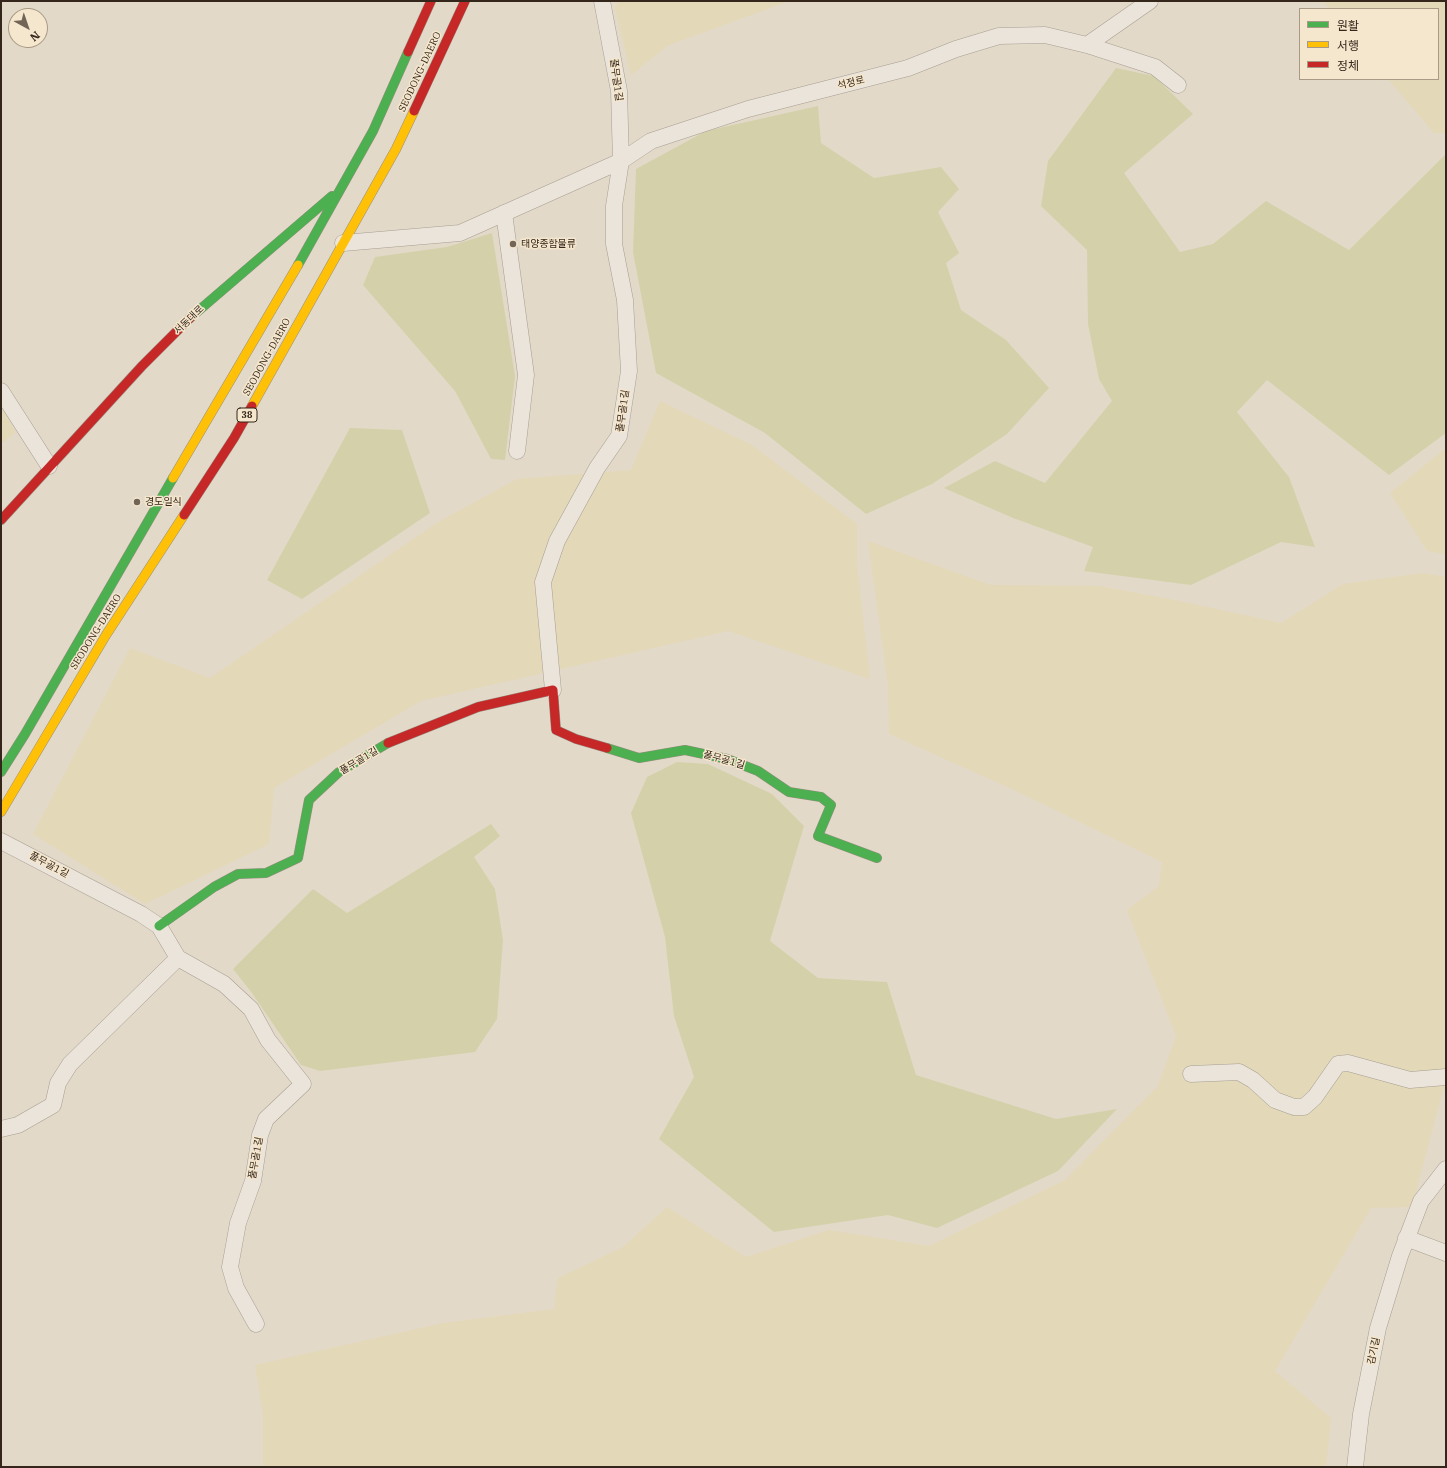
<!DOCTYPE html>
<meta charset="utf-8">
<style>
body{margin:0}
#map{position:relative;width:1447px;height:1468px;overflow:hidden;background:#e3d9c8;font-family:"IBM Plex Serif","Noto Sans KR",serif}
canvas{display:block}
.frame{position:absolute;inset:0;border:2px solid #35261b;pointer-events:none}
.legend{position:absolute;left:1299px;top:8px;width:140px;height:72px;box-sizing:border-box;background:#f5e7cd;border:1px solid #a89a86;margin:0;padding:5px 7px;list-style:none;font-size:12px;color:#35261b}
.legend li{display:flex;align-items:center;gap:8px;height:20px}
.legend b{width:20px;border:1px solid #a89a86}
.north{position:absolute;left:8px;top:8px;width:40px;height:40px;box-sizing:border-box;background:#f5e7cd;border:1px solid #a89a86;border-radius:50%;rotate:140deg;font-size:11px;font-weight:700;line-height:16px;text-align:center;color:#35261b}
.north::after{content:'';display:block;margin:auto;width:14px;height:18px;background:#726558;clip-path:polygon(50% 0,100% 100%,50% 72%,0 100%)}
</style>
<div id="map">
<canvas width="1447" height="1468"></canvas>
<div class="frame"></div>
<ul class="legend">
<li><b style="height:5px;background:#4caf50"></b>원활</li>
<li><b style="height:5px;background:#ffc107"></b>서행</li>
<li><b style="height:5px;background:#c62828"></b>정체</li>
</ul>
<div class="north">N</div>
</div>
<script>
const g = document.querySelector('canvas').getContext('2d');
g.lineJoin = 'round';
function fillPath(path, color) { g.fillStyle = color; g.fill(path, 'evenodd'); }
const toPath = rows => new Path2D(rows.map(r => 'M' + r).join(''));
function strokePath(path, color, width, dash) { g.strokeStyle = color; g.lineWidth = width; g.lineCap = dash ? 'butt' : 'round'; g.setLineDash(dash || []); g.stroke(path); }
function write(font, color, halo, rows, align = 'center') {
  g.font = font + ' "IBM Plex Serif","Noto Sans KR",serif'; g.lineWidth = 3; g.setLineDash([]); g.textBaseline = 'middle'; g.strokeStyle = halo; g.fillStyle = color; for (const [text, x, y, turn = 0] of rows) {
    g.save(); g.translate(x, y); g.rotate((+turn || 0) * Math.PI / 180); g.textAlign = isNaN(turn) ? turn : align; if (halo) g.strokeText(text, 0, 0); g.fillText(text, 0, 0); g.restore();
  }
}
fillPath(toPath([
 [619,1,790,1,669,45,631,75,615,7],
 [1323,1,1446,1,1446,133,1434,133,1388,79,1438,79,1438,9,1330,9],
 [660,401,752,445,857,524,857,565,870,679,728,631,421,701,274,788,269,844,145,904,33,834,130,648,210,678,438,522,517,479,631,470],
 [1,408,16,432,1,444],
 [1446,448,1446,554,1427,551,1390,493],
 [868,541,991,585,1100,586,1180,601,1281,623,1343,584,1423,573,1446,577,1446,1078,1412,1207,1371,1208,1275,1371,1331,1418,1326,1467,263,1467,263,1415,255,1365,443,1323,554,1309,558,1278,623,1247,667,1207,746,1257,829,1230,929,1246,1065,1180,1158,1086,1176,1036,1127,910,1159,886,1162,862,1014,790,889,734,888,685]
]), '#e3d8b8');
fillPath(toPath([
 [1116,68,1154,76,1193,114,1124,173,1180,252,1213,244,1266,201,1349,250,1446,154,1446,433,1389,475,1267,380,1237,412,1289,477,1315,547,1281,542,1191,585,1084,571,1093,547,1013,518,944,488,995,461,1045,483,1112,401,1099,379,1088,324,1087,250,1041,206,1048,161],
 [818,106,821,143,874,178,941,167,959,189,938,212,959,253,946,263,961,310,1006,340,1049,388,1007,434,932,484,866,514,765,433,656,373,633,252,636,169,706,131],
 [492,233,515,376,505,460,491,459,455,391,363,285,375,257,447,247],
 [350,428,402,430,430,513,302,599,267,580],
 [677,762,708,764,772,794,804,826,770,941,818,978,887,982,916,1075,1056,1119,1117,1109,1058,1171,937,1228,888,1215,774,1232,659,1139,694,1077,674,1016,665,937,631,813,647,777],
 [491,824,500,836,474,857,495,889,503,940,497,1019,475,1052,320,1071,301,1065,252,993,233,969,313,889,347,913]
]), '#d4d1aa');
const street = toPath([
 [1087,45,1150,1],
 [504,213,526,375,517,451],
 [343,243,460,233,621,161,651,141,748,109,908,68,956,49,999,36,1045,35,1087,45,1155,67,1178,85],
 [1,391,49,466],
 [553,690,543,582,557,541,597,468,619,436,629,371,625,300,614,244,614,206,621,161,619,91,602,1],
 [1,841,141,914,159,926,178,958,70,1064,58,1083,53,1105,18,1125,1,1129],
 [178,958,224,984,251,1009,268,1040,303,1084,266,1119,260,1135,253,1181,238,1223,230,1267,236,1288,256,1324],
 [1191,1074,1239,1072,1253,1080,1275,1100,1294,1107,1304,1107,1315,1097,1338,1064,1348,1063,1410,1080,1446,1077],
 [1406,1238,1446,1253],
 [1355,1467,1361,1414,1378,1328,1400,1256,1421,1201,1446,1169]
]);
const fast = toPath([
 [298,265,373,131,408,52],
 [190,318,332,196],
 [607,748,639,758,685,750,727,759,758,771,789,792,821,797,831,805,818,836,877,858],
 [1,772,25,734,173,478],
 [159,926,214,887,238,874,266,873,298,858,309,800,339,772,388,743]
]);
const slow = toPath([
 [252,406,396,149,414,111],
 [173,478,298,265],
 [1,812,106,635,184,515]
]);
const jam = toPath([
 [408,52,431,1],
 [414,111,465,1],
 [184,515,234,438,252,406],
 [1,520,142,366,190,318],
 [388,743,478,707,553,690,556,730,576,739,607,748]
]);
strokePath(street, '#a79e92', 17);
strokePath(fast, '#978e82', 10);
strokePath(slow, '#978e82', 10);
strokePath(jam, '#978e82', 10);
strokePath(street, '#ebe4da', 16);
strokePath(fast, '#4caf50', 9);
strokePath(slow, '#ffc107', 9);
strokePath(jam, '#c62828', 9);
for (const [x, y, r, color] of [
 [513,244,4,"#726558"],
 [137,502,4,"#726558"]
]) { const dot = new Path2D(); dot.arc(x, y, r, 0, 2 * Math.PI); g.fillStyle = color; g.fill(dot); strokePath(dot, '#f5e7cd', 1.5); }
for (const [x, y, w] of [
 [247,415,20]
]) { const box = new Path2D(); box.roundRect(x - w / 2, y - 7, w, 14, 3); g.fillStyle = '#f5e7cd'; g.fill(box); strokePath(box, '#35261b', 1); }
write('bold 9px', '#35261b', null, [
 ["38",247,415]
]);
write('10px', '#35261b', '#f5e7cd', [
 ["SEODONG-DAERO",420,72,-65],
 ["풀무골1길",616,80,82],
 ["석정로",851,83,-14],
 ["서동대로",189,320,-44],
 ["SEODONG-DAERO",267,357,-61],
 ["풀무골1길",623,411,-82],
 ["SEODONG-DAERO",96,632,-58],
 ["풀무골1길",724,760,16],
 ["풀무골1길",359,761,-31],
 ["풀무골1길",49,865,28],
 ["풀무골1길",256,1158,-80],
 ["감기길",1374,1351,-78]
]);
write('10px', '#35261b', '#f5e7cd', [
 ["태양종합물류",521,244],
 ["경도일식",145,502]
], 'left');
</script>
